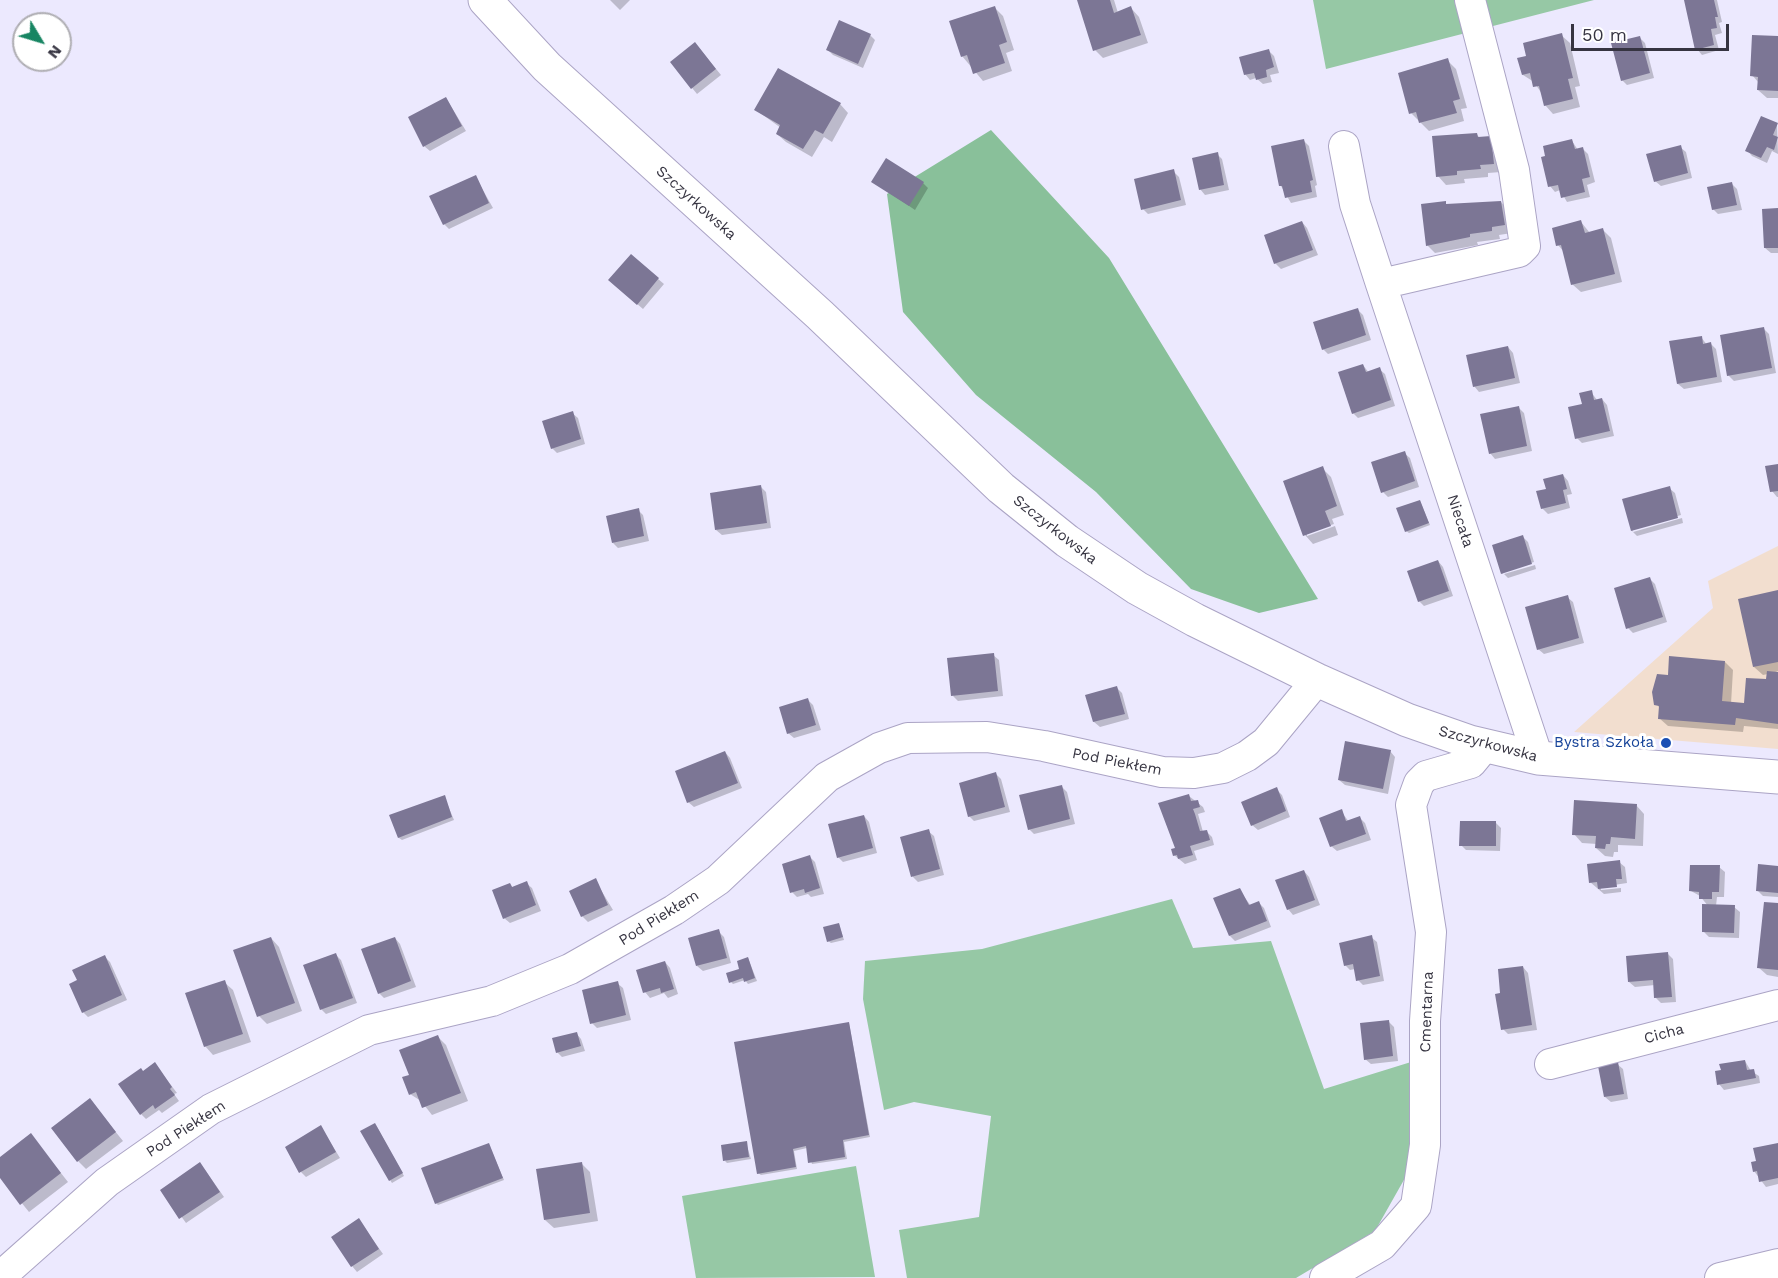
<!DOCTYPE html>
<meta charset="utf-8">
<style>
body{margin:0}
#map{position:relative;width:1778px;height:1278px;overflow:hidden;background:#ece9fe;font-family:"Work Sans",sans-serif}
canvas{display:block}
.north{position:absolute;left:12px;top:12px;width:60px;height:60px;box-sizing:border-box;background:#fff;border:2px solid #afaeb3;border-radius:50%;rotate:128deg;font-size:16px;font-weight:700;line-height:24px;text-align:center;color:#363441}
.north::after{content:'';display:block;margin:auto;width:21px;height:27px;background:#178562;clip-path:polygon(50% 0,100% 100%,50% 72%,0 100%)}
.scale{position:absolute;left:1571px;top:24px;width:158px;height:27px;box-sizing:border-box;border:3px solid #363441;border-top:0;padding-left:8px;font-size:18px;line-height:21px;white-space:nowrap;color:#363441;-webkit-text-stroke:4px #fff;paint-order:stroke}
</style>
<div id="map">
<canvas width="1778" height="1278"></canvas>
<div class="north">N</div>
<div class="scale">50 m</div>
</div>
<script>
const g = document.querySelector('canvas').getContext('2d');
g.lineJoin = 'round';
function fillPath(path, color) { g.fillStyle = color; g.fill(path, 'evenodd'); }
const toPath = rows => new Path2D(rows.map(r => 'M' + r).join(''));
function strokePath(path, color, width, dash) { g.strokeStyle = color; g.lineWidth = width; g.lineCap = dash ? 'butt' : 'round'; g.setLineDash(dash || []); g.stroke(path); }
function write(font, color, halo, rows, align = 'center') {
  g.font = font + ' "Work Sans",sans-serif'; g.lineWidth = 6; g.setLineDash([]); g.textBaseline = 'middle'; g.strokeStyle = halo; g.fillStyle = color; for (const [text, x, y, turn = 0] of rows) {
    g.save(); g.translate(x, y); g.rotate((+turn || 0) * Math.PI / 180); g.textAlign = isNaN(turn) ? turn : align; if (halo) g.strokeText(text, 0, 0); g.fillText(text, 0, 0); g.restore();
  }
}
fillPath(toPath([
 [1778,546,1778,749,1574,732,1713,608,1708,581]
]), '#f2decf');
fillPath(toPath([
 [1313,0,1594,0,1326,69],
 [1172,899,1193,948,1271,941,1324,1089,1411,1062,1415,1121,1405,1178,1375,1231,1296,1278,907,1278,899,1230,979,1217,991,1116,914,1102,884,1110,863,999,865,961,982,949],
 [856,1166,875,1277,696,1278,682,1196]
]), '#96c8a5');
fillPath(toPath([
 [991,130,1109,258,1318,599,1259,613,1191,589,1096,492,976,395,903,312,887,194]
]), '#89c09a');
fillPath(toPath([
 [610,0,630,0,620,10],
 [1079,0,1114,0,1118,13,1131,8,1139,17,1148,43,1103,58,1095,50],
 [1685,0,1717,0,1722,22,1719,23,1722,33,1715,35,1719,50,1702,55,1697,49],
 [994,7,1003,16,1014,50,1006,53,1012,71,983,81,962,56],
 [870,35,875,40,863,68,833,55,828,50],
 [1561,35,1570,43,1580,86,1575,87,1580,107,1553,114,1545,105,1542,94,1534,82,1523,75,1528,58],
 [1640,38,1645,43,1654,78,1627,85,1622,80],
 [1778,38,1778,98,1767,98,1758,90,1759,83,1752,75],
 [700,49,721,75,697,94,672,63],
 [1269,51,1274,56,1279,73,1270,75,1272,82,1263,84,1256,78,1250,80,1245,74],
 [1447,60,1456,69,1467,108,1461,109,1464,121,1429,131,1411,113],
 [446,98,466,131,430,151,424,146],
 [840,104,848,113,832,142,824,137,812,157,786,142,777,134,781,128,756,110],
 [1777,125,1778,154,1772,151,1767,163,1752,156,1747,150],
 [1476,134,1480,138,1490,137,1501,172,1488,173,1488,177,1464,179,1465,183,1446,185,1438,176],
 [1304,141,1309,146,1317,185,1315,186,1317,197,1291,203,1281,186],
 [1572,141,1578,150,1583,149,1588,154,1595,182,1587,185,1590,197,1567,202,1560,190,1555,192,1550,186],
 [1680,147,1686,152,1692,178,1661,186,1655,181],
 [1217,154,1222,159,1229,190,1205,195,1200,189],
 [1173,171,1179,177,1186,205,1148,214,1143,209],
 [475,176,493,208,449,229,444,224],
 [872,181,923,183,928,188,915,210],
 [1732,184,1737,189,1742,210,1718,214,1713,209],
 [1501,202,1509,211,1512,233,1499,235,1500,239,1477,242,1478,245,1435,253,1427,245,1445,203,1448,205],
 [1778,210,1778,253,1771,253,1765,248],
 [1302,222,1307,228,1318,255,1281,269,1275,263],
 [1581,222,1590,233,1603,230,1611,238,1622,282,1581,292,1572,284,1564,252,1558,245],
 [631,256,664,284,643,309,615,285],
 [1357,309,1363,315,1371,340,1328,354,1323,349],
 [1764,329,1769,334,1776,373,1734,381,1728,375],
 [1701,337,1707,345,1711,344,1716,349,1722,382,1684,389,1678,384],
 [1508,347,1513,353,1520,383,1479,392,1474,386],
 [1363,365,1369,373,1379,369,1385,374,1395,406,1358,418,1353,413],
 [1591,392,1597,400,1602,399,1607,405,1614,436,1582,443,1577,438,1584,406],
 [1519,408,1524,413,1532,451,1495,459,1490,453],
 [572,413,578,418,585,444,557,453,552,448],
 [1404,453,1410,458,1419,487,1388,497,1383,492],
 [1778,465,1778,497,1777,497,1772,491],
 [1322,468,1331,477,1344,515,1332,519,1334,524,1307,533,1307,536,1335,526,1338,535,1313,544,1305,535],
 [1563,475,1568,481,1572,494,1567,495,1570,508,1548,514,1542,508,1547,490],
 [761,487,766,492,771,528,722,535,716,530],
 [1669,488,1675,493,1681,515,1633,529,1633,532,1632,530],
 [1420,501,1430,525,1409,533,1406,531],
 [638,510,643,515,649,541,618,548,613,543],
 [1682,518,1683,523,1637,536,1633,532],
 [1523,537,1528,542,1534,562,1503,571,1503,574,1502,573],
 [1438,561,1443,567,1453,596,1424,606,1419,601],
 [1535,565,1536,569,1508,578,1504,574],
 [1650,579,1655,584,1667,622,1633,633,1628,628],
 [1778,591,1778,671,1773,673,1778,674,1778,729,1744,726,1743,732,1668,726,1659,718,1660,709,1653,697,1658,676,1669,677,1725,662,1733,670,1731,704,1745,705,1768,681,1768,674,1763,675,1754,667],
 [1567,597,1573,602,1584,643,1544,654,1538,649],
 [993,655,999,660,1003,696,958,701,953,696],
 [1117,688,1122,693,1129,719,1100,727,1094,722,1087,696],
 [808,700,813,705,821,730,794,738,788,733],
 [1390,751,1395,757,1388,794,1345,785,1339,780],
 [725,752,730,758,742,788,694,807,688,802],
 [996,774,1001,779,1010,812,974,821,969,816],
 [1061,786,1067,792,1075,824,1034,834,1029,829],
 [1276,789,1282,795,1290,817,1258,830,1252,825],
 [444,796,454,820,402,840,399,838,391,816],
 [1189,796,1203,807,1205,812,1198,814,1203,832,1206,831,1212,837,1214,845,1194,851,1197,860,1185,864,1174,855],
 [1636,805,1644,814,1643,846,1618,845,1618,852,1614,852,1613,857,1605,856,1596,848,1597,844,1582,843,1574,834],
 [1341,811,1349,822,1360,818,1365,823,1371,840,1337,851,1331,846],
 [864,816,869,822,877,853,843,862,838,857],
 [1496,823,1501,828,1500,851,1466,850,1461,845],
 [928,831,934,836,944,875,918,882,913,877,902,839],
 [810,857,815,862,824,894,811,897,808,894,797,897,792,892],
 [1619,862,1625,867,1627,883,1601,887,1601,890,1621,888,1621,892,1604,894,1590,882],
 [1719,867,1725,872,1724,897,1717,897,1716,906,1734,907,1740,912,1739,938,1709,937,1704,932,1708,906,1700,896,1691,891],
 [1778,867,1778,897,1763,896,1758,891],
 [1304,871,1309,877,1320,905,1293,915,1288,909],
 [595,880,613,910,588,922,582,916],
 [526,883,532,888,541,911,510,923,504,918,510,884,513,888],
 [1239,890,1251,906,1259,903,1264,908,1271,927,1235,941,1230,936],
 [1778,905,1778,977,1767,975,1758,967],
 [839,924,844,940,831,943,828,941],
 [718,931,724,937,731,963,703,971,697,966],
 [1371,937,1377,942,1384,981,1363,985,1358,980,1355,969,1350,970,1345,965],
 [271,938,279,947,302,1011,267,1024,259,1016],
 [395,938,400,944,416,987,384,998,379,993],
 [1668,954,1673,959,1676,1002,1661,1003,1655,997,1655,985,1635,987,1629,982],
 [336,955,341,960,357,1003,326,1014,321,1009],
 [105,957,110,962,127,1000,88,1017,83,1012,79,981],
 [748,958,757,981,748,984,745,980,733,984,731,982],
 [665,962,670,968,678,994,668,998,664,993,650,998,645,992],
 [1523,967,1528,973,1537,1030,1508,1034,1503,1029,1502,994],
 [224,982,233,990,251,1042,213,1055,205,1046],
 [617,983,623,988,631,1020,597,1028,592,1023],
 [1388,1021,1394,1027,1398,1061,1371,1064,1365,1059],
 [849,1023,870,1137,844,1142,847,1159,812,1164,807,1148,794,1151,797,1169,761,1175,758,1173],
 [576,1033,581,1039,585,1051,562,1057,557,1052],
 [438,1037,446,1045,468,1101,432,1115,421,1101,410,1094,411,1076],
 [1745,1061,1751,1071,1759,1076,1760,1083,1724,1090,1719,1084],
 [155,1064,177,1093,174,1094,179,1101,162,1113,159,1110,146,1119,141,1114,143,1072],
 [1617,1064,1623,1069,1628,1099,1611,1102,1605,1097],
 [90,1100,123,1141,86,1169,78,1161],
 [321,1127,340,1158,306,1177,301,1172],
 [377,1127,404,1176,392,1183,390,1180],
 [31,1135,68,1182,29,1212,0,1176,0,1159],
 [746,1143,751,1159,727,1163,725,1161],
 [1778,1144,1778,1184,1766,1187,1754,1171,1758,1163],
 [489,1145,504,1180,438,1205,436,1203],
 [581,1163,590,1172,598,1221,554,1228,545,1220],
 [205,1170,224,1197,186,1223,162,1190],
 [359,1220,383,1254,357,1272,352,1266]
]), '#0003');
fillPath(toPath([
 [1077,0,1110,0,1114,13,1131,6,1141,35,1093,51],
 [1684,0,1714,0,1718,17,1715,17,1717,28,1711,29,1714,45,1695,50],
 [995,6,1007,42,999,45,1005,63,973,74,967,55,961,57,949,21],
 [839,20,871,34,858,64,826,50],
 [1562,33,1573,78,1568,79,1573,99,1544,106,1539,86,1533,87,1530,73,1522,75,1517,58,1526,56,1523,43],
 [1752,35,1778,36,1778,91,1757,90,1758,77,1750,76],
 [1640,36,1650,73,1621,81,1611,43],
 [695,42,716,69,691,89,670,62],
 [1269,49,1274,67,1266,70,1267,77,1256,80,1254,73,1244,75,1239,57],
 [1448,58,1460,99,1453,101,1457,113,1419,123,1416,112,1409,114,1398,73],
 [778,68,841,103,823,134,815,130,803,149,776,134,780,125,754,110],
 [446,97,462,126,423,147,408,117],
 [1761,116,1778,123,1773,135,1778,137,1774,150,1767,147,1761,158,1745,151],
 [1477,133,1478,137,1491,136,1494,164,1480,165,1481,169,1457,171,1457,175,1436,177,1432,136],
 [1304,139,1313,180,1310,181,1312,192,1285,198,1282,186,1279,186,1271,146],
 [1572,139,1575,149,1583,147,1590,177,1582,179,1585,192,1561,198,1558,185,1548,187,1541,157,1545,156,1543,146],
 [1681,145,1688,173,1654,182,1646,154],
 [1218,152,1224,185,1199,190,1192,158],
 [886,158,924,182,909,206,871,182],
 [1174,169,1181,200,1141,210,1134,179],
 [476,175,489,203,443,225,429,196],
 [1732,182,1737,205,1712,210,1707,187],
 [1446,201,1446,204,1501,201,1505,225,1492,227,1492,231,1470,234,1470,237,1426,246,1421,204],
 [1778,208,1778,248,1764,248,1762,209],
 [1581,220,1585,233,1603,228,1615,274,1571,285,1561,245,1556,246,1552,228],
 [1302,221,1313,250,1274,264,1264,235],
 [631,254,659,278,637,305,608,280],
 [1358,308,1366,335,1322,350,1313,322],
 [1764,327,1772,368,1727,376,1720,335],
 [1702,336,1703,344,1711,342,1717,377,1677,384,1669,341],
 [1508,346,1515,378,1473,387,1466,355],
 [1363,364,1366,372,1380,367,1391,400,1352,414,1338,372],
 [1592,390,1594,400,1602,398,1610,431,1575,439,1568,407,1582,404,1579,393],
 [1519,406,1527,446,1489,454,1480,414],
 [573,411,581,439,551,449,542,421],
 [1405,451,1415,481,1381,493,1371,462],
 [1778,464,1778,491,1770,492,1765,466],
 [1323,466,1337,506,1325,511,1331,526,1303,536,1283,481],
 [1563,474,1567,489,1563,490,1566,503,1541,509,1536,491,1546,489,1543,479],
 [761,485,767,523,715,530,710,493],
 [1670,486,1678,518,1631,531,1622,499],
 [1420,500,1429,523,1405,532,1396,508],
 [639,508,644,536,612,543,606,516],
 [1523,535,1532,564,1501,574,1492,545],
 [1438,560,1449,591,1418,602,1407,571],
 [1650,577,1663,617,1626,629,1614,588],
 [1778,590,1778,662,1753,667,1738,599],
 [1568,595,1579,638,1537,650,1525,607],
 [994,653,998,691,951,696,947,658],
 [1669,656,1725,661,1722,701,1744,703,1746,678,1766,679,1767,671,1778,672,1778,724,1736,718,1735,725,1658,719,1659,706,1654,705,1652,692,1657,674,1668,675],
 [1117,686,1125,714,1093,722,1085,695],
 [808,698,816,725,787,734,779,707],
 [1345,741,1391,750,1383,789,1338,780],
 [725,751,738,783,687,803,675,771],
 [996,772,1005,807,968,817,959,783],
 [1062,785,1070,819,1028,830,1019,795],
 [1277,787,1286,811,1251,826,1241,802],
 [1189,794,1191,801,1198,800,1200,807,1193,809,1195,814,1200,831,1207,830,1210,840,1190,846,1193,855,1178,859,1177,855,1173,856,1171,849,1175,848,1158,803],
 [445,795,452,817,398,838,389,815],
 [1574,800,1637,804,1635,839,1611,837,1610,844,1606,844,1605,849,1595,848,1596,836,1572,835],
 [1342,809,1346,821,1360,816,1366,834,1330,847,1319,818],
 [864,815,873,848,837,858,828,824],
 [1460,821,1496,821,1496,846,1459,846],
 [929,829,940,869,911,877,900,837],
 [810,855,820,888,805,893,804,889,790,893,782,864],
 [1620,860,1622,879,1616,879,1617,887,1598,889,1597,882,1589,883,1587,864],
 [1758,864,1778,866,1778,893,1756,891],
 [1690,865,1720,865,1719,892,1712,892,1712,899,1699,899,1699,892,1689,891],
 [1304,870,1315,900,1287,910,1275,880],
 [596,878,608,905,581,917,569,891],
 [527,881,536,905,503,919,492,890,510,883,512,887],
 [1240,888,1249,905,1259,901,1267,921,1229,936,1213,898],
 [1764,902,1778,903,1778,970,1757,968],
 [1702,904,1735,905,1734,933,1702,932],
 [839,923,843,937,827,942,823,927],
 [719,929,727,958,696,966,688,938],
 [1372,935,1380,976,1356,981,1353,964,1344,966,1339,943],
 [271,937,295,1003,257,1017,233,950],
 [395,937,411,981,378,994,361,949],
 [1668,952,1672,997,1654,998,1653,980,1628,982,1626,956],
 [336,953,353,998,320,1010,303,965],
 [105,955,122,995,82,1013,69,984,77,980,72,970],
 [748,957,755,978,744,982,743,978,729,983,726,973,739,969,737,961],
 [665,961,674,989,661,993,660,988,643,993,636,970],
 [1523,966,1532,1025,1501,1030,1495,994,1500,993,1498,969],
 [225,980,243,1034,204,1047,185,993],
 [618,981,626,1015,590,1024,582,990],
 [1389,1020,1393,1056,1364,1060,1360,1023],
 [849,1022,869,1135,843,1140,845,1157,808,1163,806,1146,793,1149,796,1167,757,1174,734,1042],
 [577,1032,581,1046,556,1053,552,1038],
 [438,1035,461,1093,422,1108,416,1092,409,1095,402,1077,409,1075,399,1050],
 [1745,1060,1747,1070,1754,1069,1756,1078,1717,1085,1715,1071,1721,1070,1719,1064],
 [155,1062,172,1087,170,1089,175,1095,155,1109,153,1105,140,1115,118,1084,141,1068,143,1071],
 [1618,1062,1624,1094,1604,1097,1598,1066],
 [90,1098,116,1132,77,1162,51,1128],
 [375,1123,403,1173,389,1181,360,1131],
 [321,1125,336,1152,299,1173,285,1147],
 [31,1133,61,1173,20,1205,0,1178,0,1157],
 [747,1141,749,1157,723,1161,721,1145],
 [489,1143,503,1178,435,1204,421,1168],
 [1778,1143,1778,1178,1759,1182,1757,1171,1753,1172,1751,1162,1756,1161,1753,1148],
 [200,1162,220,1192,179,1219,160,1190],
 [582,1162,590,1213,544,1220,536,1169],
 [359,1218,379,1249,351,1267,331,1237]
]), '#7c7695');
const minor = toPath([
 [1470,0,1514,170,1525,246,1519,252,1381,284,1538,758],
 [1344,146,1355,204,1381,284],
 [1550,1064,1778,1005],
 [0,1277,107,1182,211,1109,369,1030,492,1001,570,969,674,910,718,880,827,777,879,748,908,738,987,737,1044,746,1162,772,1194,773,1223,768,1247,756,1266,742,1317,680],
 [1325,1278,1382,1245,1416,1206,1425,1145,1425,1021,1431,932,1411,805,1419,783,1426,776,1471,763,1485,746],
 [1720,1278,1778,1264]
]);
const major = toPath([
 [485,0,547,67,820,315,1001,488,1067,541,1137,588,1195,620,1317,680,1407,720,1470,742,1538,758,1778,777]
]);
strokePath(minor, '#aba4c5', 32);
strokePath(major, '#aba4c5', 35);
strokePath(minor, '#fff', 30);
strokePath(major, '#fff', 33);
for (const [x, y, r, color] of [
 [1666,743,6,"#1a4fb4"]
]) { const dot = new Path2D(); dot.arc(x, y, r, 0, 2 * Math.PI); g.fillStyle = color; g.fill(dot); strokePath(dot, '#fff', 2); }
write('15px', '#363441', '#fff', [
 ["Szczyrkowska",696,203,42],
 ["Niecała",1460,521,72],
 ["Szczyrkowska",1055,530,38],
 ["Szczyrkowska",1488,744,15],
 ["Pod Piekłem",1117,762,11],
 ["Pod Piekłem",659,918,-32],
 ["Cmentarna",1427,1012,-88],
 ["Cicha",1664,1034,-15],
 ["Pod Piekłem",186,1129,-33]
]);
write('15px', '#164399', '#fff', [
 ["Bystra Szkoła",1654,743]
], 'right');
</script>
